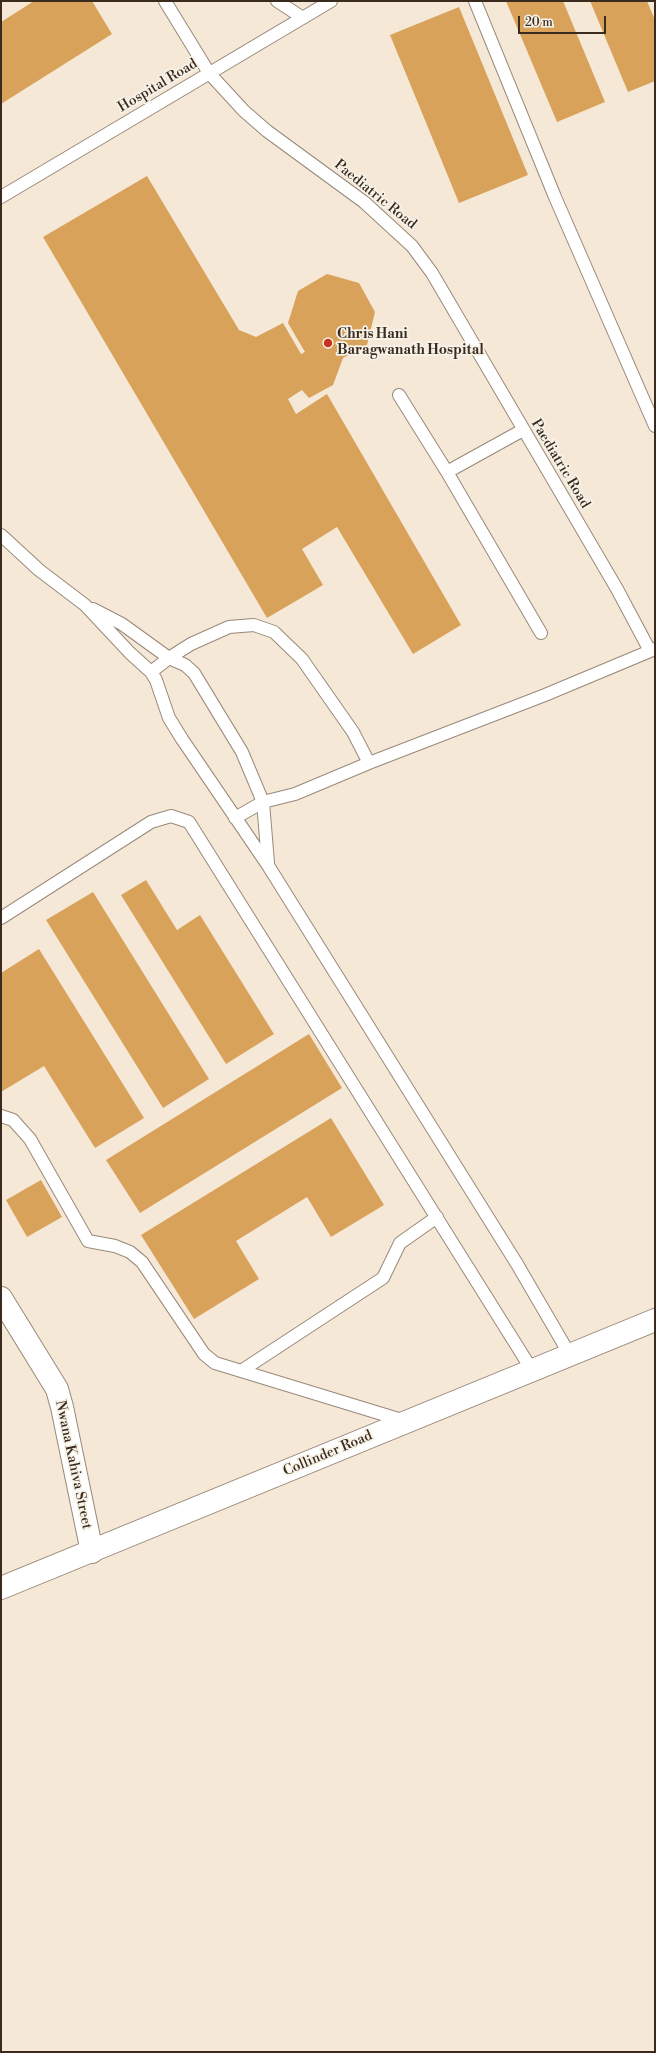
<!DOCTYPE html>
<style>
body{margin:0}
#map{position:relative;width:656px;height:2053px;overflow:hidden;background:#f6e8d6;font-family:"Libre Bodoni",serif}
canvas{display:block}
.frame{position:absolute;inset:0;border:2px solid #3b2a1e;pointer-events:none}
.scale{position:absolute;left:518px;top:16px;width:88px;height:18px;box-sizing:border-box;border:2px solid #3b2a1e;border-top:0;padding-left:5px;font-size:12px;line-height:14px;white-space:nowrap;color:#3b2a1e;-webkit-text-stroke:3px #f7f3e8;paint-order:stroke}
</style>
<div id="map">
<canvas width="656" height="2053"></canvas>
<div class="frame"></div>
<div class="scale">20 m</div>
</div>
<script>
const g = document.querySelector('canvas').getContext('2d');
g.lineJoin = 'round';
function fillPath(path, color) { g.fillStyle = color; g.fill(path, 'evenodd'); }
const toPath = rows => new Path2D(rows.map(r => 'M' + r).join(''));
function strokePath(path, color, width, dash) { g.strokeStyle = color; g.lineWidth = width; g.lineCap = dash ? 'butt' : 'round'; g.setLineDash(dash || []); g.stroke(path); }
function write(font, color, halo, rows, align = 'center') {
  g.font = font + ' "Libre Bodoni",serif'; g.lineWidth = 3.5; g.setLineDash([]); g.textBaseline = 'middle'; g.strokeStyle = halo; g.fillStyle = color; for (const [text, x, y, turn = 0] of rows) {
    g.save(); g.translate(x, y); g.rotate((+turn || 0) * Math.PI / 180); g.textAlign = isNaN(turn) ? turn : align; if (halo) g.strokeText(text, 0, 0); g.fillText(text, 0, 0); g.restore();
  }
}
fillPath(toPath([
 [34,1,92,1,112,34,1,104,1,22],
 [506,1,563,1,605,102,557,122],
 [590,1,647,1,655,20,655,81,628,92],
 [459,7,528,175,459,203,390,35],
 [147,176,239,330,256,337,283,323,301,354,305,352,288,323,298,291,327,274,359,283,375,312,367,345,343,358,333,385,309,398,302,390,288,399,296,414,327,394,461,625,413,654,337,527,302,549,323,585,267,618,43,237],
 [146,880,177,930,200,915,274,1034,226,1064,121,895],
 [93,892,209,1079,163,1108,46,920],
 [39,949,144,1118,95,1148,44,1066,1,1092,1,973],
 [309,1034,342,1088,140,1213,106,1160],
 [331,1118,384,1205,331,1237,307,1197,236,1241,259,1279,194,1319,141,1235],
 [41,1180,62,1217,27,1237,6,1200]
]), '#d9a25b');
const service = toPath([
 [165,1,209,73,244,111,267,131,364,202,412,246,432,273,617,589,650,651],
 [277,1,303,18],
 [475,1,555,197,655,426],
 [1,197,331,1],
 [399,395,447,472,541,633],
 [447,472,523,430],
 [1,535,39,570,85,605,130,653,151,672,156,680,169,718,182,739,269,867,517,1264,570,1355],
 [93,609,122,624,169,658,185,665,194,673,242,752,263,802,268,863],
 [151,672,169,658,191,644,229,627,254,625,274,632,302,659,353,732,369,763],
 [235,818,263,802,295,794,369,763,545,695,655,649],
 [1,918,151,822,171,816,189,822,532,1370],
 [1,1116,13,1120,30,1139,88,1241,115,1246,130,1252,142,1262,204,1354,215,1363,405,1421],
 [241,1371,383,1278,400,1243,437,1217]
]);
const minor = toPath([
 [1,1298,57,1389,62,1407,92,1552]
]);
const tertiary = toPath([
 [1,1588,655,1320]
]);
strokePath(service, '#98897a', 14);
strokePath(minor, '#98897a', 24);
strokePath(tertiary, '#98897a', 24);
strokePath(service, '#fff', 12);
strokePath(minor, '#fff', 22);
strokePath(tertiary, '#fff', 22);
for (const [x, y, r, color] of [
 [328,343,5,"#c8321e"]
]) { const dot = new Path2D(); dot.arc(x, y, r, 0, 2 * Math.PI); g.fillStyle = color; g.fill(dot); strokePath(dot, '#f7f3e8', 1.5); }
write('14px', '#3b2a1e', '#f7f3e8', [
 ["Hospital Road",158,86,-31],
 ["Paediatric Road",375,195,39],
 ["Paediatric Road",560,464,59],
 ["Collinder Road",328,1454,-23],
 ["Nwana Kahiva Street",73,1465,78]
]);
write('bold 14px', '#3b2a1e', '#f7f3e8', [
 ["Chris Hani",337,335],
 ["Baragwanath Hospital",337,351]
], 'left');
</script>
